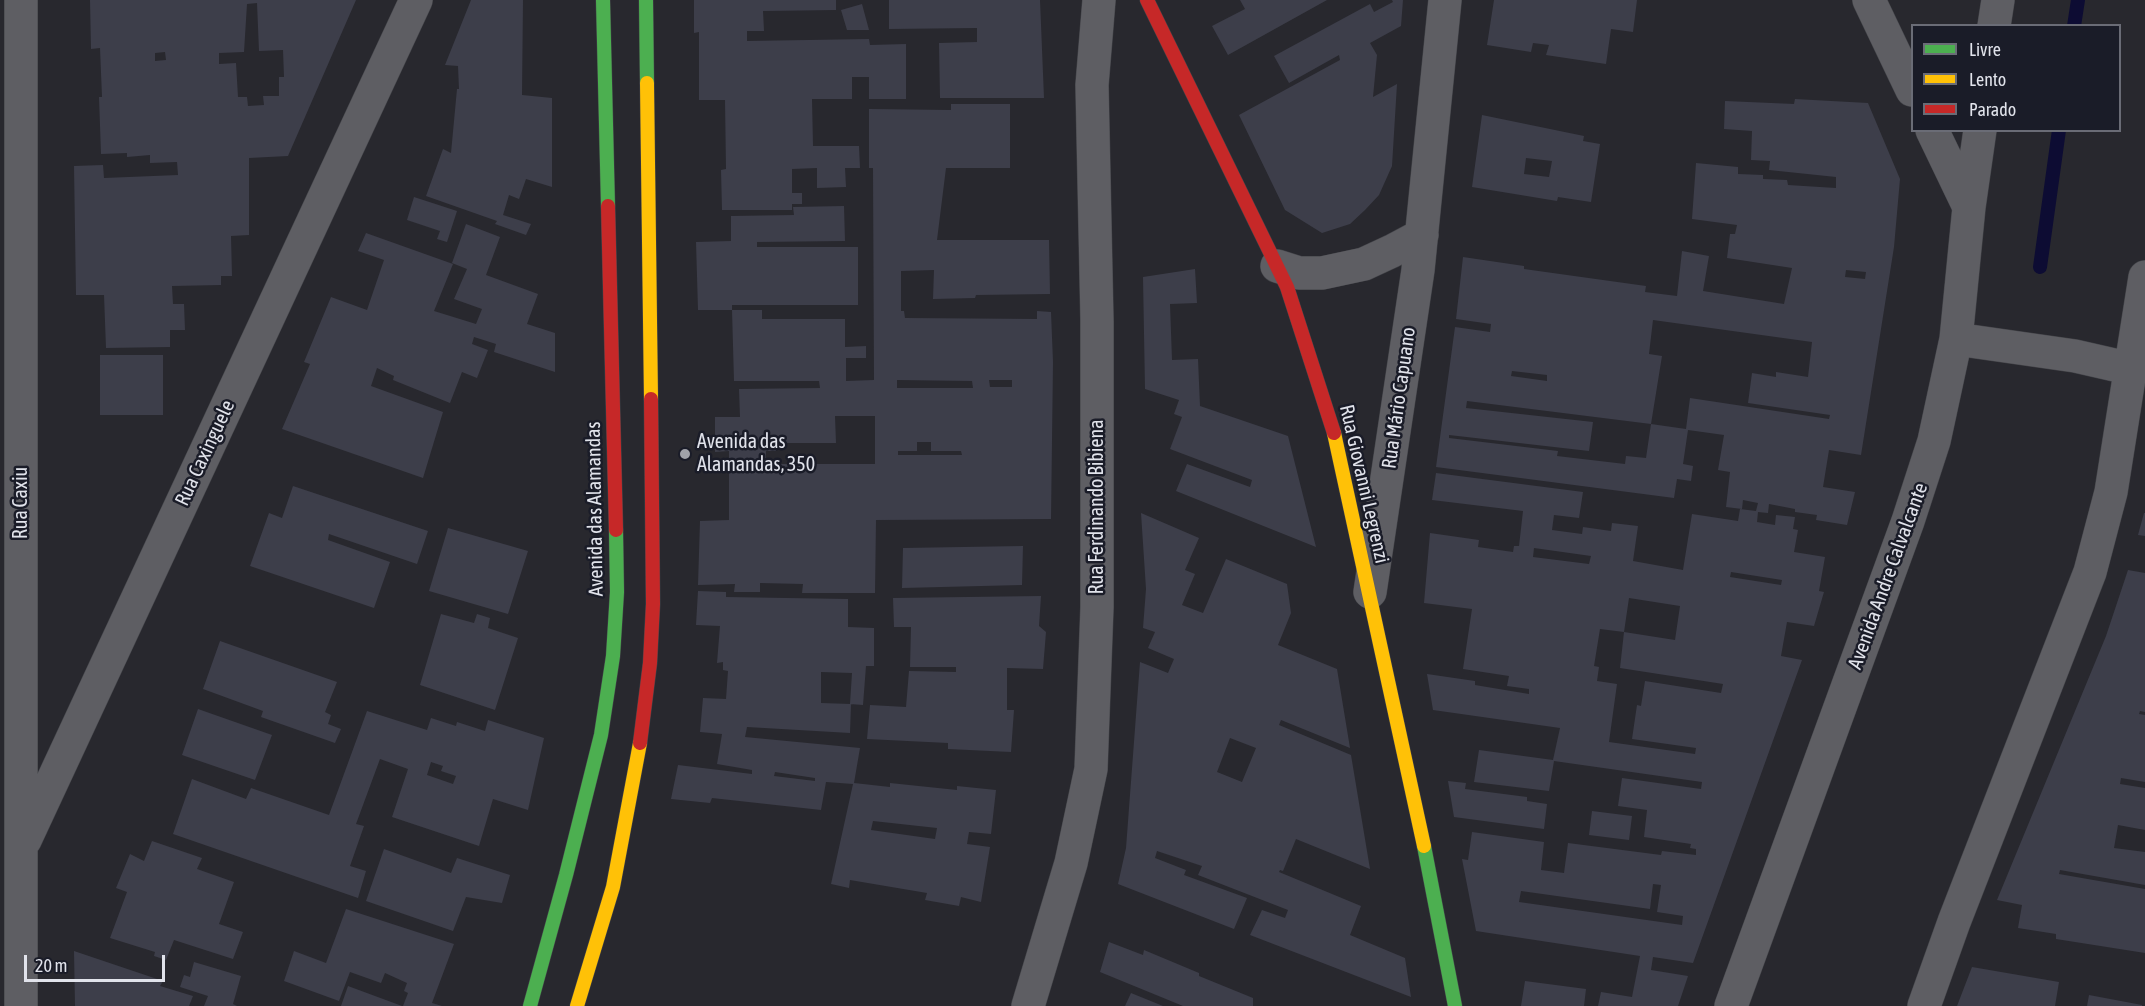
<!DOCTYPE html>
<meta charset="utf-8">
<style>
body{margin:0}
#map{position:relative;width:2145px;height:1006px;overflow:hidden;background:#28282e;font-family:"Asap Condensed",sans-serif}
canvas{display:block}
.legend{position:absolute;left:1911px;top:24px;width:210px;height:108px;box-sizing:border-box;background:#1a1c28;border:2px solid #6a6c76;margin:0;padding:8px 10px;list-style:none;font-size:18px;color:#e1e3eb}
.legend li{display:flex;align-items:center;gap:12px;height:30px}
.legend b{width:30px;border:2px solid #6a6c76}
.scale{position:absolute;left:24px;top:955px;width:141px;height:27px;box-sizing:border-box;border:3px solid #e1e3eb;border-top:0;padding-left:8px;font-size:18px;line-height:21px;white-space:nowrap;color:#e1e3eb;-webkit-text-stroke:4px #1a1c28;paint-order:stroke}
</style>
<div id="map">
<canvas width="2145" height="1006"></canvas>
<ul class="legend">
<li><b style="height:8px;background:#4caf50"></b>Livre</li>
<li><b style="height:8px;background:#ffc107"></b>Lento</li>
<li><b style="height:8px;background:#c62828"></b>Parado</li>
</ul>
<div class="scale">20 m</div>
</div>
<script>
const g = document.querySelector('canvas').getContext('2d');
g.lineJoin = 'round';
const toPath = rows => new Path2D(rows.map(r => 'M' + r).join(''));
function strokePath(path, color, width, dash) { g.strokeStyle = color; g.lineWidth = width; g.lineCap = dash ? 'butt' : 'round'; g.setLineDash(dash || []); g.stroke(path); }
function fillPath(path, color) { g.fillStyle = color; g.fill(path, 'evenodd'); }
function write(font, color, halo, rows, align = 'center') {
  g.font = font + ' "Asap Condensed",sans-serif'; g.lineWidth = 5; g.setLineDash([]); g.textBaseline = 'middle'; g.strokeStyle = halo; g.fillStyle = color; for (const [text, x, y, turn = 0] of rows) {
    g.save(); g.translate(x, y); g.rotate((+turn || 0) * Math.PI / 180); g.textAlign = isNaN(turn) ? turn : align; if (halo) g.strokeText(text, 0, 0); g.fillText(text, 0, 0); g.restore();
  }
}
strokePath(toPath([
 [2074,26,2078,0],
 [2040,267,2059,130]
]), '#0d0c33', 14);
fillPath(toPath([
 [90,0,356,0,288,156,249,158,249,235,231,236,232,276,221,276,221,285,172,286,173,304,184,304,185,330,170,330,170,347,106,348,104,295,76,295,74,166,103,165,104,178,178,175,177,162,150,163,150,155,127,157,127,153,101,154,99,97,102,97,100,48,91,49],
 [257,3,259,51,283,50,284,77,279,77,279,96,263,96,264,105,248,106,247,97,238,97,236,63,219,64,219,53,244,52,247,4],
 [165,52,166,60,155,61,155,53],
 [471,0,523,0,522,95,552,98,552,187,526,179,519,199,509,195,503,215,531,224,526,235,495,224,497,221,426,196,443,149,451,153,457,89,459,89,458,66,445,65],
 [694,0,836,0,836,10,763,11,764,31,747,31,747,41,869,39,870,45,906,44,906,99,869,99,869,77,852,77,852,99,812,99,813,146,859,146,860,168,845,168,846,187,817,188,817,168,792,169,792,193,802,193,802,204,792,204,792,210,722,210,721,170,726,169,725,100,699,100,699,32,694,33],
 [889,0,1040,0,1044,98,940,98,939,43,977,42,977,28,889,29],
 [1240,0,1327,0,1228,55,1212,26,1245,9],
 [1392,0,1403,0,1401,26,1370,43,1377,55,1373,97,1397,84,1392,166,1379,195,1365,210,1350,224,1322,233,1285,210,1239,115,1340,60,1339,55,1289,83,1274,56,1370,4,1374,12,1393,2],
 [1494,0,1637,0,1633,32,1611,29,1606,64,1546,55,1549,45,1533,43,1531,52,1487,45],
 [862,4,869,30,847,30,841,10],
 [1795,99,1868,103,1900,179,1894,247,1861,455,1829,450,1823,487,1855,492,1847,525,1816,520,1817,515,1795,512,1795,509,1769,504,1768,513,1758,512,1757,522,1775,525,1776,515,1795,517,1793,529,1798,530,1794,552,1825,557,1819,591,1824,592,1814,626,1787,622,1781,656,1802,660,1693,963,1653,957,1651,970,1688,976,1678,1006,1598,1006,1601,992,1632,997,1640,956,1476,931,1462,859,1468,860,1472,832,1544,842,1541,870,1564,873,1568,843,1661,855,1662,851,1696,855,1696,849,1690,848,1691,844,1644,837,1647,810,1618,806,1622,778,1701,789,1702,782,1554,761,1549,791,1474,782,1479,750,1553,760,1560,728,1433,710,1427,674,1475,681,1475,685,1529,694,1529,689,1507,686,1509,676,1463,669,1472,609,1424,603,1430,533,1479,540,1478,547,1513,552,1514,546,1519,546,1523,511,1432,500,1436,473,1583,492,1579,518,1554,515,1552,530,1582,534,1583,527,1611,531,1612,523,1638,526,1633,561,1683,570,1692,514,1738,521,1740,509,1756,511,1758,503,1743,500,1742,509,1726,507,1730,472,1718,470,1724,435,1688,430,1683,464,1693,466,1691,481,1677,479,1674,498,1436,467,1455,327,1490,332,1491,324,1456,319,1463,257,1524,266,1524,269,1646,286,1645,292,1677,296,1682,251,1709,256,1703,291,1784,304,1792,268,1727,258,1730,234,1735,234,1737,225,1692,219,1696,163,1738,167,1738,174,1763,175,1763,179,1787,180,1788,185,1836,188,1836,177,1769,170,1770,161,1751,160,1752,131,1724,129,1725,101,1794,104],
 [1846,270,1866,272,1865,279,1845,277],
 [1653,320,1812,342,1808,377,1776,372,1776,377,1752,373,1748,403,1830,415,1829,419,1690,398,1686,429,1651,424,1646,458,1626,456,1625,464,1557,456,1558,451,1449,438,1449,435,1589,451,1593,422,1466,408,1467,401,1651,424,1662,356,1649,354],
 [1512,371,1547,375,1547,381,1511,376],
 [1534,548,1591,556,1589,564,1533,557],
 [1731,572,1782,580,1781,585,1730,577],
 [1629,598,1680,606,1675,640,1624,632,1620,668,1723,684,1721,693,1645,681,1641,706,1637,705,1632,739,1696,748,1695,754,1609,742,1617,684,1597,681,1599,667,1594,666,1600,629,1624,632],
 [1653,884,1661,885,1657,912,1683,916,1682,925,1519,902,1521,891,1650,909],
 [951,104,1010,104,1010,168,946,168,937,240,1049,240,1050,294,976,295,975,298,933,299,934,270,901,271,901,311,904,311,905,318,1037,319,1037,311,1051,312,1053,362,1051,519,876,520,875,593,802,593,803,584,760,583,760,592,734,592,735,584,698,585,700,521,729,520,729,451,715,452,715,417,740,417,739,389,820,388,819,381,734,381,732,310,762,310,762,319,845,319,845,347,866,346,866,358,846,358,846,381,874,380,873,168,869,168,869,109,951,110],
 [897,380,972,381,973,388,897,388],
 [989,380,1012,380,1012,387,990,387],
 [835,416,875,416,875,464,766,464,766,451,776,451,776,443,836,443],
 [917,442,931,442,931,451,961,451,962,455,898,455,898,451,917,451],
 [1482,115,1584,136,1583,141,1600,144,1591,202,1558,197,1557,201,1472,187],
 [1526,158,1552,161,1549,177,1524,174],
 [414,197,457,211,447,242,437,239,440,231,407,220],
 [844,206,845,241,757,242,757,247,858,247,858,305,732,305,732,310,698,310,696,242,731,241,731,216,794,215,793,207],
 [466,224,500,237,486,275,538,294,527,324,555,333,555,372,494,352,496,344,474,337,472,344,488,350,477,378,462,372,450,403,393,380,394,376,377,368,371,386,443,412,423,478,282,429,310,364,304,362,331,297,367,310,384,260,358,251,366,233,453,264,434,311,476,324,482,309,454,299,467,269,452,263],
 [1195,269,1197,303,1170,304,1172,360,1198,359,1200,406,1288,436,1316,547,1176,491,1187,464,1250,487,1252,480,1170,449,1182,417,1174,414,1179,400,1145,389,1143,277],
 [100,355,163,355,163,415,100,415],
 [293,486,428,531,417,564,329,534,328,540,390,562,374,608,250,566,269,513,282,518],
 [1141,513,1199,538,1185,570,1195,574,1182,605,1203,613,1226,559,1287,584,1291,613,1278,645,1337,669,1350,748,1281,720,1279,725,1351,755,1370,869,1296,839,1283,871,1280,870,1279,872,1361,906,1350,935,1405,958,1411,997,1250,935,1262,910,1285,918,1288,910,1198,875,1202,866,1157,851,1155,858,1186,870,1184,875,1247,898,1234,929,1118,884,1126,848,1140,662,1168,673,1174,659,1148,648,1155,632,1143,628,1146,589],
 [1230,738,1256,748,1242,782,1217,772],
 [2144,513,2145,513,2145,536,2138,535],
 [448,528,528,551,508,614,429,591],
 [1023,546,1022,585,902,588,903,548],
 [2128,570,2145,573,2145,712,2140,711,2139,714,2145,715,2145,782,2121,778,2120,784,2145,788,2145,830,2118,825,2114,848,2145,852,2145,885,2060,870,2059,874,2145,889,2145,953,2056,939,2056,934,2018,928,2022,905,1997,900,2106,636],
 [698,591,726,592,726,597,848,599,848,627,874,628,874,666,866,666,863,705,850,704,852,673,821,672,821,703,851,704,850,733,747,727,745,737,860,748,854,783,890,787,890,783,957,790,957,786,996,790,991,834,969,832,967,844,990,847,981,902,961,897,959,906,925,900,927,893,850,880,849,888,831,884,853,784,826,782,821,810,712,798,710,803,671,799,678,765,752,774,752,770,717,764,722,734,700,732,703,698,726,699,728,671,723,670,723,662,717,663,720,626,696,625],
 [775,772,815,778,815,781,774,776],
 [873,821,937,828,935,839,871,830],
 [1041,596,1039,626,1046,632,1043,669,1007,668,1007,710,1014,710,1011,752,948,749,948,743,867,739,870,705,906,707,909,671,956,672,956,667,910,667,911,627,894,627,893,598],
 [441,614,474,623,477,614,490,618,488,628,518,638,495,710,420,685],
 [220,641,337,682,325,712,331,715,328,724,341,729,335,743,261,717,263,711,203,689],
 [198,709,272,735,255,780,182,755],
 [367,711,427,730,431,718,456,726,457,722,485,731,488,720,544,738,528,810,493,799,479,846,392,817,408,769,380,759,356,824,364,826,350,866,366,871,358,898,173,834,192,779,246,799,251,788,329,815],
 [431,762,443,766,441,771,456,776,453,784,427,775],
 [1448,781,1466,783,1465,789,1527,797,1527,801,1547,804,1544,829,1454,817],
 [1592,811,1632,816,1629,840,1589,835],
 [152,841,202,858,197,869,234,882,219,924,243,932,233,959,174,940,166,960,154,956,155,952,110,938,127,892,116,888,130,854,144,861],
 [384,849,451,873,457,858,510,875,502,903,466,897,453,931,366,901],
 [346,909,454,944,432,1003,442,1006,403,1006,408,993,404,991,407,983,385,973,381,983,350,972,339,1001,284,981,294,951,326,963],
 [1109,942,1143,955,1144,950,1199,973,1199,976,1253,998,1253,1006,1183,1006,1100,972],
 [74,951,163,981,160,986,193,996,189,1006,75,1006],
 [194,962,241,976,233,1004,237,1006,204,1006,208,996,180,987,184,975,190,977],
 [1972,967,2059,982,2055,1006,1957,1006],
 [1525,981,1586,989,1584,1006,1521,1006],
 [348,986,402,1006,341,1006],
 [1131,993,1163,1006,1125,1006],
 [2089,995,2142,1005,2142,1006,2087,1006]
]), '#3d3e4a');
const street = toPath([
 [1869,0,1912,90],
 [1994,26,1998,0],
 [1932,130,1969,207],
 [1277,266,1299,273,1322,273,1364,264,1392,251,1422,235],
 [1956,339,2075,356,2132,369],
 [1370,592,1418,270,1445,0],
 [25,840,416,0],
 [21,1006,21,0],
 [1028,1006,1071,863,1091,769,1097,607,1097,321,1092,85,1099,0],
 [1731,1006,1908,521,1934,441,1956,339,1969,207,1980,130],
 [1924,1006,1954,922,2090,572,2111,492,2145,277]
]);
const fast = toPath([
 [603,0,608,206],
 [646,0,647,83],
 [1424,846,1455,1006],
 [530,1006,566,875,601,735,613,656,617,592,616,530]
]);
const slow = toPath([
 [647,83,651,399],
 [1334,433,1424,846],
 [577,1006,613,887,640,743]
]);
const jam = toPath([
 [1147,0,1287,287,1334,433],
 [608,206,616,530],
 [640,743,650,663,653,604,651,399]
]);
strokePath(street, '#434449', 34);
strokePath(fast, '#434449', 15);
strokePath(slow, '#434449', 15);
strokePath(jam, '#434449', 15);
strokePath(street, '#5e5e63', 33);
strokePath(fast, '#4caf50', 14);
strokePath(slow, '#ffc107', 14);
strokePath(jam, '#c62828', 14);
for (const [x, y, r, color] of [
 [685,454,6,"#a0a2a9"]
]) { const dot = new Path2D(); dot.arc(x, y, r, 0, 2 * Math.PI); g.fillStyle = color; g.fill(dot); strokePath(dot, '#1a1c28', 2); }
write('20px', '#e1e3eb', '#1a1c28', [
 ["Rua Mário Capuano",1399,398,-82],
 ["Rua Caxinguele",205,453,-65],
 ["Rua Giovanni Legrenzi",1364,484,77],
 ["Rua Caxiu",21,503,-90],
 ["Rua Ferdinando Bibiena",1097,507,-90],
 ["Avenida das Alamandas",595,509,-91],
 ["Avenida Andre Calvalcante",1888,576,-70]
]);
write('20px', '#e1e3eb', '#1a1c28', [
 ["Avenida das",697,442],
 ["Alamandas, 350",697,465]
], 'left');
</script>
